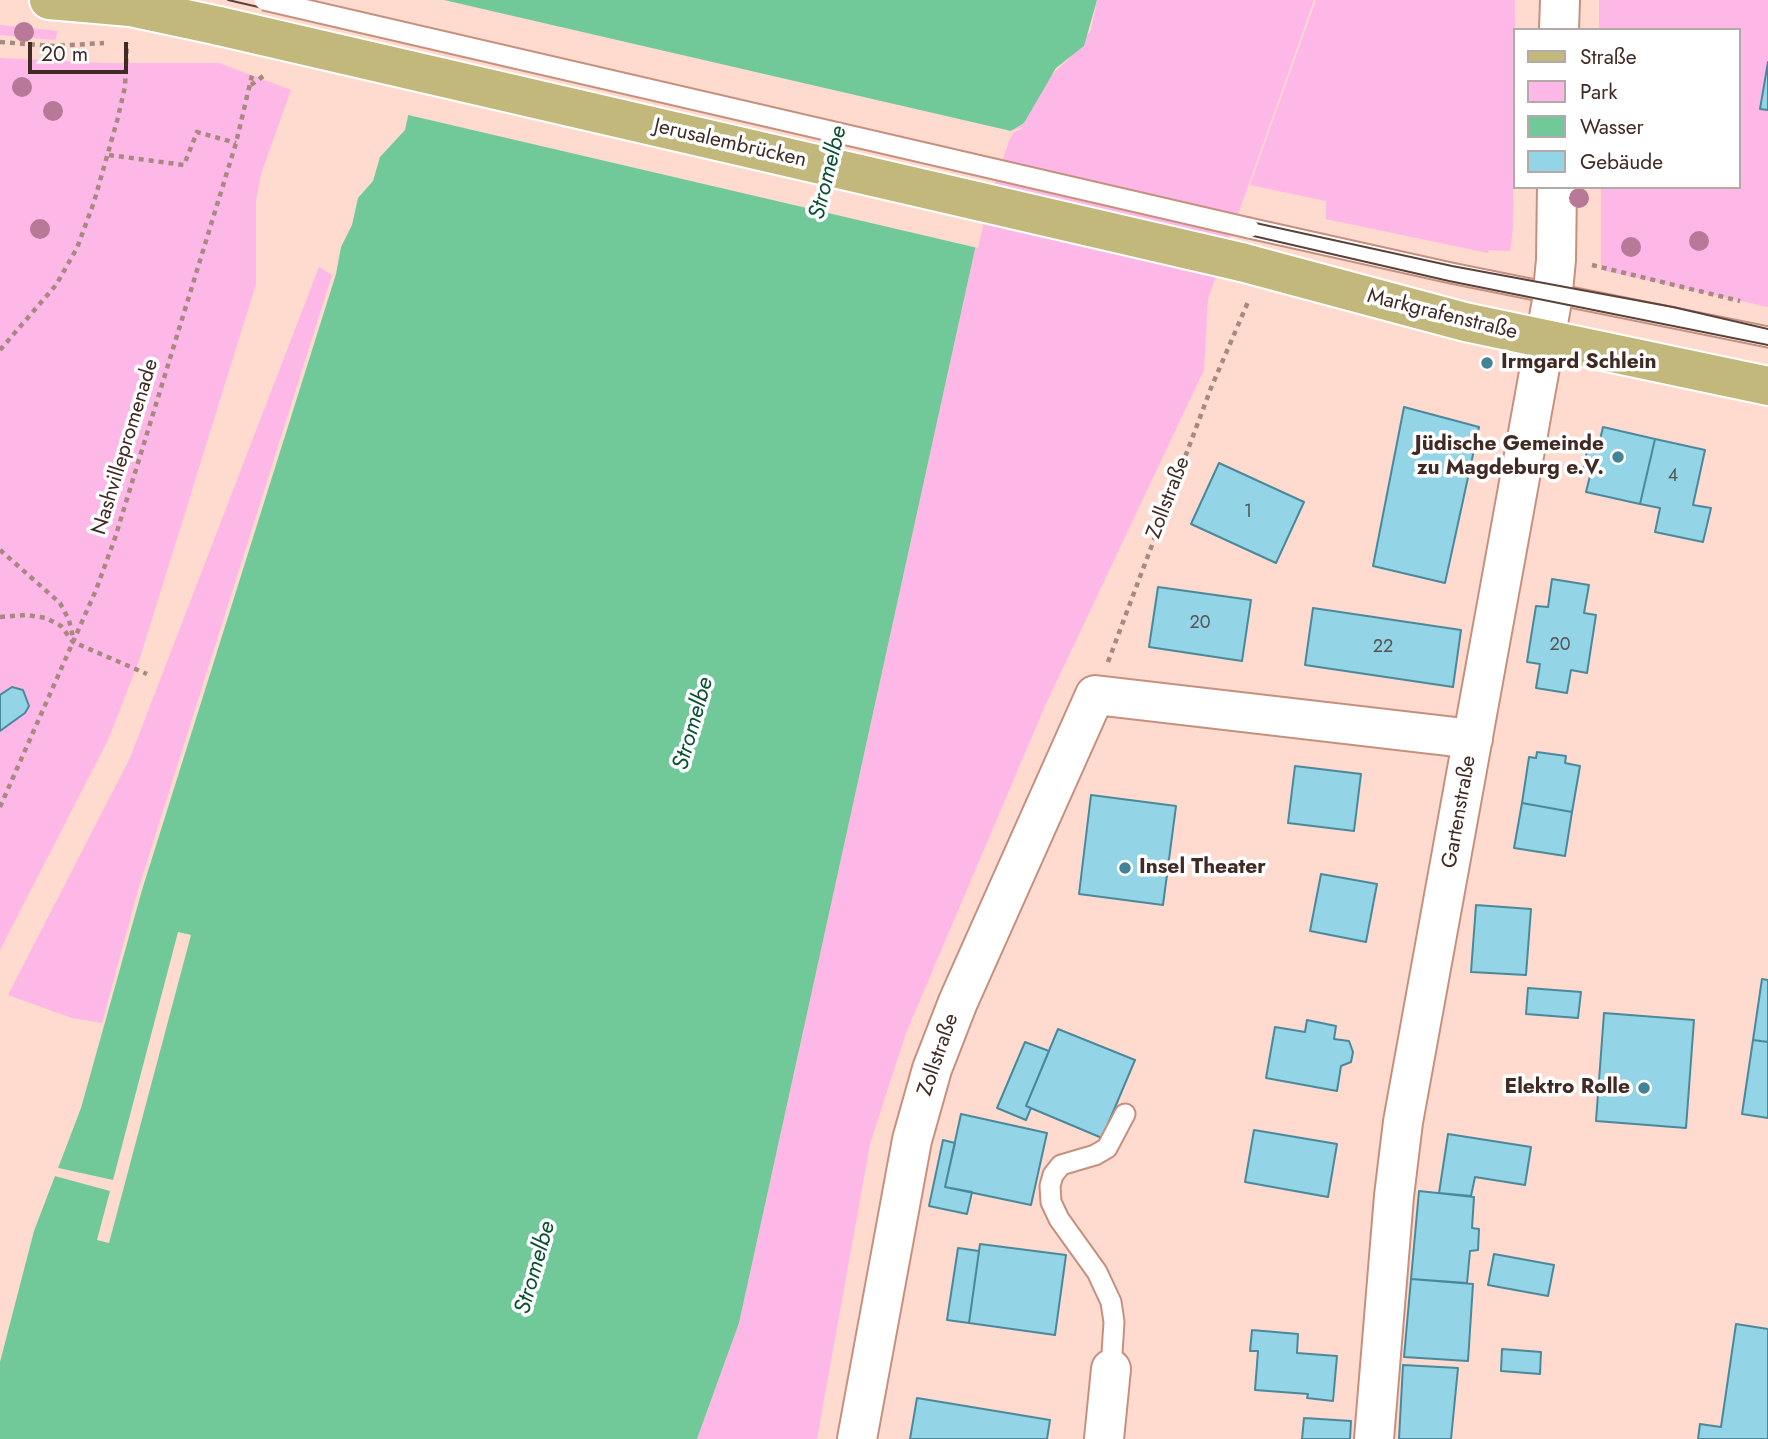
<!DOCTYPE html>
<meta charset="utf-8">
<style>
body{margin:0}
#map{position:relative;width:1768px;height:1439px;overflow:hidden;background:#fedacf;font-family:Jost,sans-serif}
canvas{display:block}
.legend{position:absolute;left:1513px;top:28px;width:228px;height:161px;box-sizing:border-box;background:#fff;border:2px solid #b3aaa7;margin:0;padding:9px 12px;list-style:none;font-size:21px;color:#402a23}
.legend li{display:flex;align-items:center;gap:14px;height:35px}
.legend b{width:35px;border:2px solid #b3aaa7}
.scale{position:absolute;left:28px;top:42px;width:100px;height:32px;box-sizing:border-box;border:4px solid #402a23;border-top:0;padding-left:9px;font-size:21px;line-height:24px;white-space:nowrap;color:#402a23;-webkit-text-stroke:5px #fff;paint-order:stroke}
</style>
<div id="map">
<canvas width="1768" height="1439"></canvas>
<ul class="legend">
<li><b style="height:9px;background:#c3b87c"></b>Straße</li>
<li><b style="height:19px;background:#fdb8e7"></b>Park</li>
<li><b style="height:19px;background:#71c999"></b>Wasser</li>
<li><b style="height:19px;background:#93d4e7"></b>Gebäude</li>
</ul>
<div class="scale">20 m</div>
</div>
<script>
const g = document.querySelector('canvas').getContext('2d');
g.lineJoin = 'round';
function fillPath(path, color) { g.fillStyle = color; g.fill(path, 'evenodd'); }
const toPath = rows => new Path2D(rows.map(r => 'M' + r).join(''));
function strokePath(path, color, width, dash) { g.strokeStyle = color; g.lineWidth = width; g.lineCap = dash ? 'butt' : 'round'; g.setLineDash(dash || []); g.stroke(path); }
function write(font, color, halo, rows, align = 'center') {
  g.font = font + ' Jost,sans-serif'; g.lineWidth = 7; g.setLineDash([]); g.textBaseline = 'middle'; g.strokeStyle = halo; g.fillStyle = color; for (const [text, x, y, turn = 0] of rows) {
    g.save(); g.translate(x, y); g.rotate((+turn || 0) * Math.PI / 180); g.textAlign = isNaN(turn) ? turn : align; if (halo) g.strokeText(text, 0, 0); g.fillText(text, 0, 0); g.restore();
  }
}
fillPath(toPath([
 [1097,0,1314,0,1208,299,1204,370,1045,706,906,1033,870,1144,817,1439,697,1439,739,1323,986,199,1005,140,1011,131,1024,123,1048,78,1070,58,1091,30],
 [1316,0,1515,0,1513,228,1510,251,1489,250,1488,253,1326,219,1326,201,1250,185],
 [1599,0,1768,0,1768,307,1601,270,1601,187,1738,187,1738,30,1599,30],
 [0,25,58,31,55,40,0,35],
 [0,58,105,63,219,63,291,90,261,174,256,200,256,284,139,661,108,740,0,950],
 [319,267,332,275,138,890,102,1023,72,1018,8,995,130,758]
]), '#fdb8e7');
fillPath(toPath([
 [433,0,1097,0,1084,46,1056,68,1024,123,1011,131,1005,140,986,199,739,1323,697,1439,0,1439,0,1362,34,1231,81,1108,142,890,336,274,341,247,352,225,358,198,373,181,380,157,405,130]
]), '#71c999');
fillPath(toPath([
 [430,0,444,0,1011,131,1028,125,1013,133,1009,141,989,200,978,248,404,114],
 [178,932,191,935,109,1243,97,1240,110,1191,51,1175,54,1167,113,1180]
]), '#fedacf');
const building = toPath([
 [1768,62,1768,110,1760,109,1768,62],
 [1404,407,1479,427,1445,583,1373,566,1404,407],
 [1603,427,1655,439,1640,504,1586,492,1591,472,1583,471,1589,441,1599,444,1603,427],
 [1655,439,1705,450,1693,505,1711,508,1703,542,1655,532,1660,508,1640,504,1655,439],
 [1219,463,1304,502,1276,563,1191,524,1219,463],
 [1552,579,1589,585,1584,613,1596,615,1587,673,1571,670,1567,693,1536,688,1540,664,1527,662,1536,606,1548,607,1552,579],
 [1158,587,1251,600,1242,661,1149,647,1158,587],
 [1313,608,1461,630,1453,687,1305,665,1313,608],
 [12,687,23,690,29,706,25,713,0,731,0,695,12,687],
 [1537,752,1566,756,1565,763,1580,766,1572,812,1522,803,1529,757,1536,758,1537,752],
 [1295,766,1361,774,1354,831,1288,823,1295,766],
 [1091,795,1176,806,1163,905,1079,894,1091,795],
 [1522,803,1572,812,1565,856,1514,848,1522,803],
 [1321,874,1377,884,1366,942,1310,931,1321,874],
 [1476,905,1531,909,1526,975,1471,972,1476,905],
 [1762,979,1768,980,1768,1042,1753,1040,1762,979],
 [1528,988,1581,992,1578,1018,1526,1014,1528,988],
 [1604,1013,1694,1020,1686,1128,1596,1121,1604,1013],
 [1307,1020,1336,1026,1334,1039,1349,1041,1353,1052,1351,1062,1341,1066,1337,1091,1266,1078,1275,1027,1305,1032,1307,1020],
 [1058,1029,1135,1060,1102,1138,1026,1106,1058,1029],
 [1753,1040,1768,1042,1768,1118,1742,1114,1753,1040],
 [1025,1042,1049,1051,1026,1106,1031,1108,1026,1120,997,1108,1025,1042],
 [961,1114,1047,1133,1031,1205,945,1187,961,1114],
 [1254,1130,1337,1144,1328,1197,1245,1182,1254,1130],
 [1448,1134,1531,1147,1525,1185,1475,1177,1471,1196,1439,1193,1448,1134],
 [943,1140,955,1143,945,1187,972,1192,967,1214,929,1206,943,1140],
 [1419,1191,1474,1197,1472,1228,1479,1229,1478,1250,1470,1251,1467,1283,1411,1279,1419,1191],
 [980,1244,1066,1255,1055,1335,969,1323,980,1244],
 [958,1248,979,1251,969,1323,947,1320,958,1248],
 [1494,1254,1554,1265,1548,1296,1488,1285,1494,1254],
 [1411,1279,1473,1284,1468,1361,1404,1357,1411,1279],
 [1736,1324,1768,1329,1768,1439,1698,1439,1700,1424,1721,1427,1736,1324],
 [1252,1330,1298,1334,1297,1353,1337,1356,1333,1401,1307,1398,1308,1394,1255,1390,1258,1351,1250,1351,1252,1330],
 [1502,1349,1541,1352,1540,1374,1501,1371,1502,1349],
 [1403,1365,1458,1368,1451,1439,1399,1439,1403,1365],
 [917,1398,1050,1420,1047,1439,910,1439,917,1398],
 [1304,1418,1351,1421,1350,1439,1302,1439,1304,1418]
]);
fillPath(building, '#93d4e7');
strokePath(building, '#49899b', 2);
const service = toPath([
 [1249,228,1451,273,1768,337],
 [1111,1369,1114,1322,1111,1302,1097,1272,1059,1219,1051,1202,1050,1186,1053,1175,1061,1165,1095,1155,1107,1148,1125,1114]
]);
const minor = toPath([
 [1559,30,1560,0],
 [857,1439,912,1140,932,1069,958,1002,1095,695,1473,739],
 [1104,1439,1111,1369],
 [1374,1439,1394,1196,1403,1122,1552,301,1556,260,1557,187]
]);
const primary = toPath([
 [49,0,130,7,219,26],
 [1241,262,1465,322,1768,386]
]);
strokePath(service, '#c6907f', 23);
strokePath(minor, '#c6907f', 42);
strokePath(primary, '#fff', 42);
strokePath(toPath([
 [0,42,53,46,104,43],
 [251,85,266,74],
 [109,155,184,165,197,132,236,143],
 [1592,265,1740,301],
 [0,350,56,285,77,248,94,202,117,121,125,87,127,43],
 [0,550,60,603,69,620,73,637],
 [0,617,26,615,46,618,61,626,73,642,147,674],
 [1108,662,1211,388,1248,302],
 [0,807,96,590,115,538,236,143,253,71]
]), '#a78980', 4.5, [5, 5]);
strokePath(service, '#fff', 19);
strokePath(minor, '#fff', 38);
strokePath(primary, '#c3b87c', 38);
strokePath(toPath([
 [228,0,1449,281,1768,345],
 [298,0,1251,222,1452,266,1673,307,1768,329]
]), '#5a423b', 2);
const serviceBridge = toPath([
 [264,0,1249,228]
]);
const primaryBridge = toPath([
 [219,26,1241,262]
]);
strokePath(serviceBridge, '#c6907f', 23, []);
strokePath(primaryBridge, '#fff', 42, []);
strokePath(serviceBridge, '#fff', 19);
strokePath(primaryBridge, '#c3b87c', 38);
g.fillStyle = '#b87998';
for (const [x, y] of [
 [24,32],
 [22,87],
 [53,111],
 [1579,198],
 [40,229],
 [1699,241],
 [1631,247]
]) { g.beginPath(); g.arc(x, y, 10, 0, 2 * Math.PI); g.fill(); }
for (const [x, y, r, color] of [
 [1487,363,7,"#428496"],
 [1618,457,7,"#428496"],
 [1125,868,7,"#428496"],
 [1644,1088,7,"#428496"]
]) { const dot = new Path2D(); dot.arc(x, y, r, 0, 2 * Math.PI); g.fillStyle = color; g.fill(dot); strokePath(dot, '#fff', 2.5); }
write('18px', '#555454', null, [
 ["4",1673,477],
 ["1",1248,513],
 ["20",1200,624],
 ["20",1560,646],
 ["22",1383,648]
]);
write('21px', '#402a23', '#fff', [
 ["Jerusalembrücken",730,144,13],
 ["Markgrafenstraße",1442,315,14],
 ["Nashvillepromenade",126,447,-73],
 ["Zollstraße",1169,498,-69],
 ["Gartenstraße",1460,812,-80],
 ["Zollstraße",939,1055,-71]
]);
write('bold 21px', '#402a23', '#fff', [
 ["Irmgard Schlein",1501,363],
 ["Jüdische Gemeinde",1604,445,"right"],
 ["zu Magdeburg e.V.",1604,469,"right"],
 ["Insel Theater",1139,868],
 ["Elektro Rolle",1630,1088,"right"]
], 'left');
write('italic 23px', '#0a5132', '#fff', [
 ["Stromelbe",829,173,-76],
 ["Stromelbe",694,724,-74],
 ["Stromelbe",536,1268,-74]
]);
</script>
